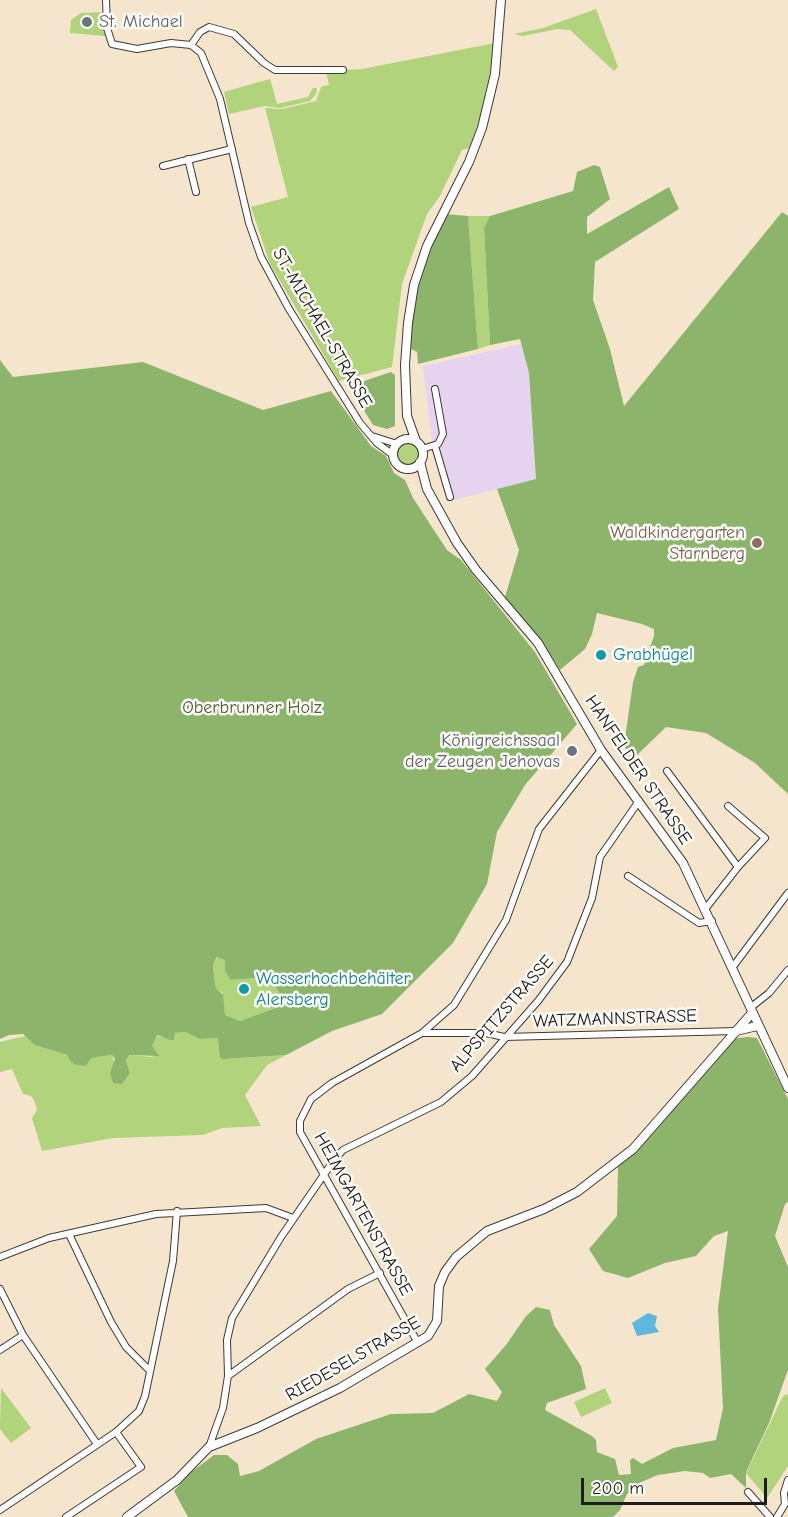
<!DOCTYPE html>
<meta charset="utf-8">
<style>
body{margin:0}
#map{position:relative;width:788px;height:1517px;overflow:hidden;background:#f6e5cd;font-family:"Comic Neue",sans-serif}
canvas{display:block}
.scale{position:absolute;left:581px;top:1478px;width:186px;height:27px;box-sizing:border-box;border:3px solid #1c1c1c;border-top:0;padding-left:8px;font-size:18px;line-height:21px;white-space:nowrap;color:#1c1c1c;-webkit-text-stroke:4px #fdfcf7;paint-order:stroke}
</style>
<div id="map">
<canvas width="788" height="1517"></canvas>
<div class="scale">200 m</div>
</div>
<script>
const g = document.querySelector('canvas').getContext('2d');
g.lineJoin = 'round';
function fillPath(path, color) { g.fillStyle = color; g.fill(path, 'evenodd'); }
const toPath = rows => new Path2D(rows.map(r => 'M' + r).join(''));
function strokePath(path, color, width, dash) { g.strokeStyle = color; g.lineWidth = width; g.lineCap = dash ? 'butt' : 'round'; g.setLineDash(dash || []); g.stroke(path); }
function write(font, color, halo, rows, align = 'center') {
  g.font = font + ' "Comic Neue",sans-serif'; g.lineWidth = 5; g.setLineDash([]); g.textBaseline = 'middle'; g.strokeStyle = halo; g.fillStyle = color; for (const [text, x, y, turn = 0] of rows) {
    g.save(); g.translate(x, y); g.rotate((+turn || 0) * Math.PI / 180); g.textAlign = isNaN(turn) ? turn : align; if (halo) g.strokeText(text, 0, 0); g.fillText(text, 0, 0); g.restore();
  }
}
fillPath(toPath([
 [521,344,529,373,536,479,450,501,434,456,423,366]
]), '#e6d3f0');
fillPath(toPath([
 [596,9,618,67,614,71,570,30,557,29,523,36,514,34,543,28],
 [103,12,105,36,70,33,71,20,81,13],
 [495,43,484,106,470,148,462,150,440,196,427,214,402,284,392,367,339,381,270,264,251,207,288,197,265,108,282,109,316,101,321,87,329,85,326,71,362,69],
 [270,79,277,104,308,97,313,88,317,88,316,94,310,101,280,108,265,106,229,114,224,92],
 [468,216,490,216,484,227,490,345,478,349],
 '397 453a11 11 0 1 1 22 0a11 11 0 1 1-22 0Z',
 [218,957,225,959,225,972,231,980,269,977,283,998,278,1007,240,1021,225,1015,222,993,216,988,214,976,213,964],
 [185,1032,200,1039,218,1038,224,1059,286,1055,267,1065,245,1095,261,1126,222,1128,203,1135,113,1138,42,1151,32,1118,37,1110,34,1100,31,1096,23,1094,12,1069,0,1072,0,1042,25,1036,38,1046,67,1055,91,1058,112,1055,122,1084,130,1073,126,1059,131,1055,153,1057,152,1046,156,1036,174,1040,175,1033],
 [1,1388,31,1428,11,1443,0,1429],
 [605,1388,612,1403,581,1417,574,1402],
 [788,1394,788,1466,767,1498,746,1473,783,1396]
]), '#b0d37b');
fillPath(toPath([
 [594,165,600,167,610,199,587,217,587,234,669,187,679,209,595,262,593,300,610,349,624,406,782,212,788,216,788,794,755,763,706,733,666,727,632,760,624,745,633,682,638,667,644,665,654,636,654,629,642,624,597,613,592,634,585,649,560,670,541,640,505,597,519,550,497,489,536,479,529,373,520,339,490,345,484,227,490,216,573,191,577,172],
 [445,214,468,216,478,349,418,364,417,352,409,348,414,302,425,262],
 [0,360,13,377,143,362,263,410,331,391,371,446,386,456,394,473,405,480,413,498,447,550,461,560,535,652,577,724,525,785,497,832,487,884,453,943,382,1014,332,1031,286,1055,224,1059,220,1058,218,1038,200,1039,185,1032,175,1033,174,1040,170,1040,157,1035,152,1046,159,1056,130,1055,126,1060,130,1073,122,1084,113,1083,110,1073,115,1059,112,1055,91,1058,86,1066,77,1065,71,1062,67,1055,35,1045,23,1034,9,1035,0,1039],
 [217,957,225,960,225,972,231,980,269,977,283,998,278,1007,240,1021,225,1015,223,995,216,988,214,976,213,964],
 [391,372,395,375,395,426,387,429,373,425,349,386],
 [748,1037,757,1038,788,1099,788,1202,785,1204,775,1236,788,1267,788,1370,769,1423,746,1472,746,1488,731,1474,710,1478,703,1473,685,1471,658,1475,639,1483,627,1494,620,1510,613,1517,188,1517,174,1491,190,1473,214,1455,227,1455,238,1464,240,1476,259,1471,316,1439,391,1414,433,1413,469,1394,497,1401,502,1392,485,1369,506,1345,526,1316,536,1307,550,1310,554,1325,581,1366,586,1389,547,1403,545,1410,592,1436,596,1440,597,1452,615,1459,619,1475,631,1474,630,1460,633,1458,642,1464,673,1448,716,1440,723,1408,718,1308,728,1231,714,1236,696,1256,665,1263,628,1278,603,1271,589,1249,617,1216,618,1168,615,1162,729,1039]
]), '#8cb56b');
fillPath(toPath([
 [648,1313,657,1316,655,1326,659,1332,637,1336,632,1323]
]), '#5eb7dc');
const minor = toPath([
 [106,0,107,28,112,44,137,49,171,43,191,45,201,53,220,99,249,223,261,257,289,309,360,423,377,443,393,455],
 [191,45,200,32,209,27,234,34,264,63,275,70,343,70],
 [188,159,196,192],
 [163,166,232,149],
 [372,436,397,444],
 [435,446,450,497],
 [422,449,438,444,443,434,435,389],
 [667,771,738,867,706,908],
 [728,806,765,838,738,867],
 [628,876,699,923,712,921],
 [732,968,788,893],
 [750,1008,769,993,788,970],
 [422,1033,486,1033,504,1037,736,1031],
 [69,1234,111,1322,126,1347,148,1369],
 [0,1257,49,1238,156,1214,266,1208,293,1218],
 [0,1289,23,1335,97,1444],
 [418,1343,300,1132,300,1121,311,1099,332,1083,422,1033,454,1005,506,920,539,829,601,750],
 [0,1350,23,1335],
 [228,1376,348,1289,380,1273],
 [209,1447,223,1408,228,1376,227,1340,232,1318,281,1237,334,1160,343,1150,441,1102,472,1076,538,1001,567,962,592,898,600,857,639,801],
 [748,1492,770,1517],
 [0,1510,116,1432,139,1411,145,1396,173,1261,177,1211],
 [66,1517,141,1467,116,1432],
 [777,1517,785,1504,784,1493,788,1480]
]);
const tertiary = toPath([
 '393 454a15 15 0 1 1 30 0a15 15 0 1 1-30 0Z',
 [416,441,407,416,405,365,408,323,414,285,427,246,469,162,482,128,495,74,501,0],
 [420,462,427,489,457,543,476,570,538,643,601,750,683,863,788,1088],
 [736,1031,757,1026],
 [127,1517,177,1480,209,1447,257,1428,340,1388,428,1336,437,1321,439,1286,445,1272,456,1257,487,1231,544,1209,577,1192,633,1149,752,1013]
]);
strokePath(minor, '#3d3a37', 8);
strokePath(tertiary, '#3d3a37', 10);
strokePath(minor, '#fff', 6);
strokePath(tertiary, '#fff', 8);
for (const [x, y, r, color] of [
 [87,22,6,"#6b7280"],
 [757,543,6,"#8d6e63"],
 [601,655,6,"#0f9aa8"],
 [572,751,6,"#6b7280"],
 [244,989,6,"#0f9aa8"]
]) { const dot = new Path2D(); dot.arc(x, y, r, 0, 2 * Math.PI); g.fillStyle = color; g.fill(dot); strokePath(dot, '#fdfcf7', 2); }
write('18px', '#5b616d', '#fdfcf7', [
 ["St. Michael",99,22],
 ["Königreichssaal",560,741,"right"],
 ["der Zeugen Jehovas",560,762,"right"]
], 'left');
write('18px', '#1c1c1c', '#fdfcf7', [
 ["ST.-MICHAEL-STRASSE",322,328,60],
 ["HANFELDER STRASSE",638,770,56],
 ["ALPSPITZSTRASSE",502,1014,-49],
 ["WATZMANNSTRASSE",615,1019,-2],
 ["HEIMGARTENSTRASSE",363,1214,61],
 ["RIEDESELSTRASSE",353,1359,-30]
]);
write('18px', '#785e54', '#fdfcf7', [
 ["Waldkindergarten",745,533],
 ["Starnberg",745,554]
], 'right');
write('18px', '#0d838f', '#fdfcf7', [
 ["Grabhügel",613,655],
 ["Wasserhochbehälter",256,979],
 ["Alersberg",256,1000]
], 'left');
write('18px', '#505c3d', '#fdfcf7', [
 ["Oberbrunner Holz",252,708]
]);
</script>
